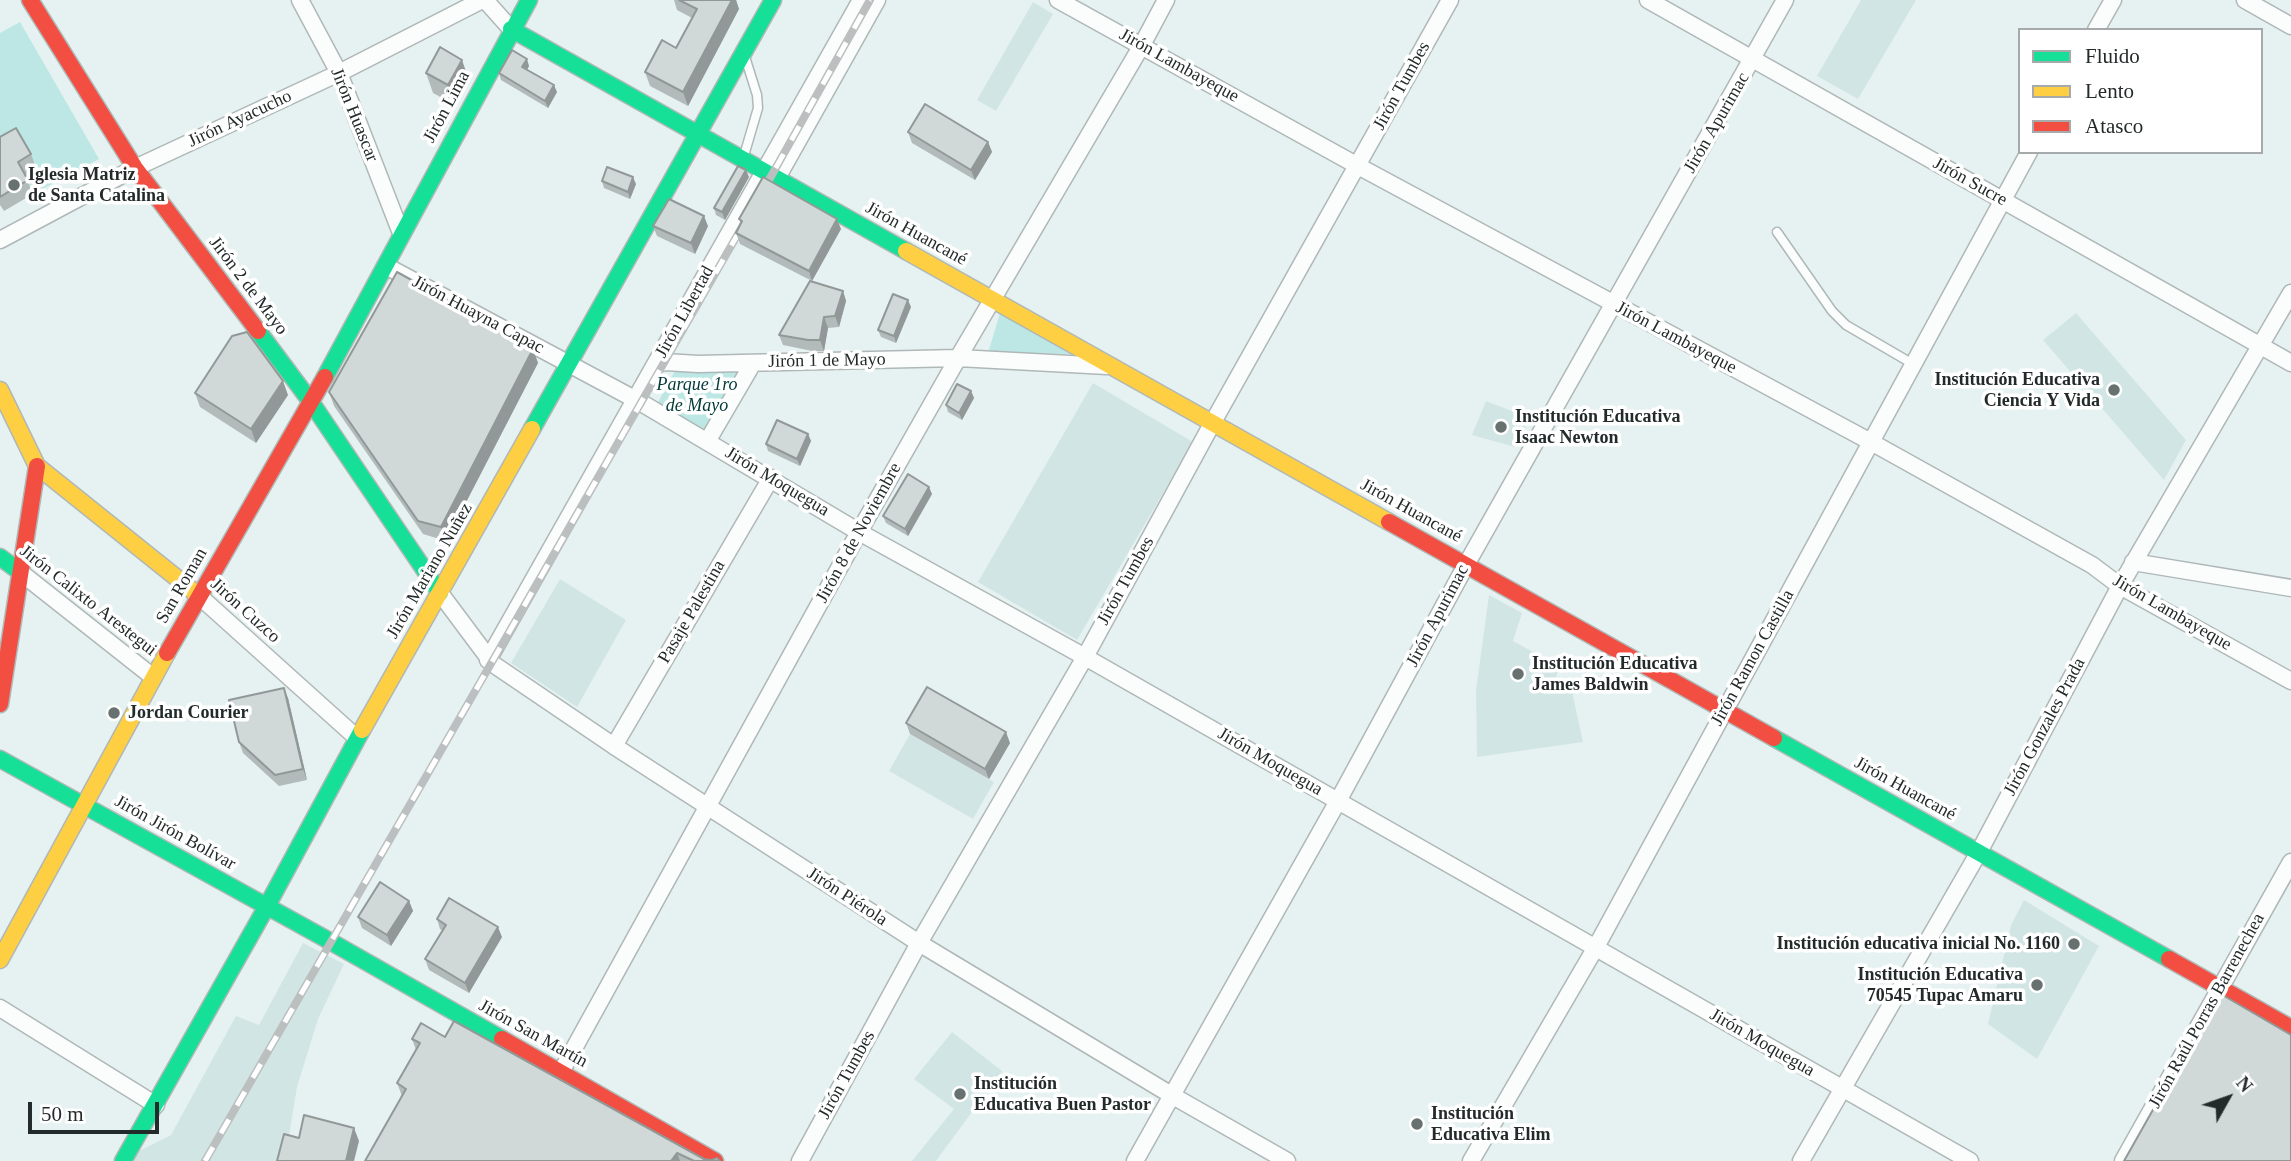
<!DOCTYPE html>
<meta charset="utf-8">
<style>
body{margin:0}
#map{position:relative;width:2291px;height:1161px;overflow:hidden;background:#e6f2f1;font-family:"Times New Roman",serif}
canvas{display:block}
.legend{position:absolute;left:2018px;top:28px;width:245px;height:126px;box-sizing:border-box;background:#fff;border:2px solid #a7aaaa;margin:0;padding:9px 12px;list-style:none;font-size:21px;color:#232b2a}
.legend li{display:flex;align-items:center;gap:14px;height:35px}
.legend b{width:35px;border:2px solid #a7aaaa}
.north{position:absolute;left:2193px;top:1063px;width:70px;height:70px;-webkit-text-stroke:5px #fff;paint-order:stroke;rotate:50deg;font-size:19px;font-weight:700;line-height:28px;text-align:center;color:#232b2a}
.north::after{content:'';display:block;margin:auto;width:24px;height:32px;background:#232b2a;clip-path:polygon(50% 0,100% 100%,50% 72%,0 100%)}
.scale{position:absolute;left:28px;top:1102px;width:131px;height:32px;box-sizing:border-box;border:4px solid #232b2a;border-top:0;padding-left:9px;font-size:21px;line-height:24px;white-space:nowrap;color:#232b2a;-webkit-text-stroke:5px #fff;paint-order:stroke}
</style>
<div id="map">
<canvas width="2291" height="1161"></canvas>
<ul class="legend">
<li><b style="height:9px;background:#16e098"></b>Fluido</li>
<li><b style="height:9px;background:#ffcf43"></b>Lento</li>
<li><b style="height:9px;background:#f24e42"></b>Atasco</li>
</ul>
<div class="north">N</div>
<div class="scale">50 m</div>
</div>
<script>
const g = document.querySelector('canvas').getContext('2d');
g.lineJoin = 'round';
function fillPath(path, color) { g.fillStyle = color; g.fill(path, 'evenodd'); }
const toPath = rows => new Path2D(rows.map(r => 'M' + r).join(''));
function strokePath(path, color, width, dash) { g.strokeStyle = color; g.lineWidth = width; g.lineCap = dash ? 'butt' : 'round'; g.setLineDash(dash || []); g.stroke(path); }
function write(font, color, halo, rows, align = 'center') {
  g.font = font + ' "Times New Roman",serif'; g.lineWidth = 7; g.setLineDash([]); g.textBaseline = 'middle'; g.strokeStyle = halo; g.fillStyle = color; for (const [text, x, y, turn = 0] of rows) {
    g.save(); g.translate(x, y); g.rotate((+turn || 0) * Math.PI / 180); g.textAlign = isNaN(turn) ? turn : align; if (halo) g.strokeText(text, 0, 0); g.fillText(text, 0, 0); g.restore();
  }
}
fillPath(toPath([
 [1861,0,1916,0,1858,99,1817,76],
 [1033,2,1053,14,996,111,977,100],
 [2076,313,2186,440,2164,480,2043,340],
 [1093,383,1193,442,1077,640,978,582],
 [1486,401,1530,418,1515,447,1472,435],
 [560,579,626,620,577,707,511,663],
 [1489,595,1522,613,1513,641,1559,666,1555,682,1571,687,1583,742,1477,757,1476,690],
 [910,734,994,782,973,819,889,771],
 [2024,900,2099,946,2037,1059,1988,1024,2011,925],
 [303,943,344,964,318,1019,297,1087,285,1161,127,1161,131,1155,171,1135,236,1016,259,1025],
 [952,1032,1002,1071,936,1161,912,1161,954,1109,914,1079]
]), '#d1e6e4');
fillPath(toPath([
 [20,22,99,159,33,194,23,176,36,168,0,143,0,33],
 [1000,313,1074,354,988,353],
 [748,366,708,435,656,406,677,367]
]), '#bce7e4');
const lane = toPath([
 [743,159,758,108,757,95,746,60],
 [1777,232,1832,311,1846,325,1913,364]
]);
const street = toPath([
 [300,0,339,73,401,233],
 [485,0,511,29],
 [1058,0,1358,166,1871,442,2092,565,2120,586,2291,681],
 [1648,0,2291,363],
 [2245,0,2291,26],
 [2096,30,2113,0],
 [777,178,877,0],
 [0,240,135,168,339,73,482,0],
 [386,266,640,402,859,532,1085,657,1970,1161],
 [655,365,665,362,698,364,958,358,1107,366],
 [708,440,753,363],
 [2133,562,2291,588],
 [20,572,153,677],
 [440,593,493,664,614,746,919,943,1173,1096,1287,1161],
 [198,595,357,738],
 [488,660,861,0],
 [614,746,771,478],
 [0,1008,156,1105],
 [561,1072,859,532,958,358,1142,45,1166,0],
 [800,1161,919,943,1085,657,1213,422,1450,0],
 [1135,1161,1338,801,1466,565,1785,0],
 [1471,1161,1596,947,2029,152],
 [1801,1161,1979,852,2120,586,2291,293],
 [2123,1161,2291,862]
]);
const fast = toPath([
 [511,29,906,251],
 [258,331,311,402,440,593],
 [325,377,529,0],
 [532,429,773,0],
 [0,557,20,572],
 [1774,738,2169,959],
 [0,759,326,939,502,1039],
 [123,1161,267,906,362,730]
]);
const slow = toPath([
 [906,251,1389,522],
 [0,390,37,466,198,595],
 [362,730,532,429],
 [0,960,167,653]
]);
const jam = toPath([
 [30,0,135,168,258,331],
 [1389,522,1774,738],
 [167,653,325,377],
 [0,704,37,466],
 [2169,959,2291,1028],
 [502,1039,715,1161]
]);
strokePath(lane, '#afb8b7', 11);
strokePath(street, '#afb8b7', 19);
strokePath(fast, '#afb8b7', 19);
strokePath(slow, '#afb8b7', 19);
strokePath(jam, '#afb8b7', 19);
strokePath(lane, '#fbfdfd', 8);
strokePath(street, '#fbfdfd', 16);
strokePath(fast, '#16e098', 16);
strokePath(slow, '#ffcf43', 16);
strokePath(jam, '#f24e42', 16);
const rail = toPath([
 [760,196,870,0],
 [205,1161,746,220]
]);
strokePath(rail, '#bcbfbf', 8);
strokePath(rail, '#fff', 5, [16]);
fillPath(toPath([
 [674,0,736,0,739,9,688,106,650,86,645,72,676,48,692,18,677,10],
 [529,66,527,69,557,92,548,108,501,80,499,73],
 [426,73,469,80,455,105,433,93],
 [908,132,988,142,992,152,975,180,912,143],
 [0,137,31,154,36,168,25,175,33,194,4,211,0,205],
 [749,177,725,220,716,215,714,208],
 [602,181,636,184,630,199,604,188],
 [739,219,841,229,812,281,740,244,736,233,741,224],
 [653,226,708,226,695,254,657,236],
 [843,291,846,301,839,327,828,328,824,351,812,351,783,345,779,335],
 [911,307,896,343,881,337,878,330],
 [533,349,538,363,446,541,423,534,334,406,329,392],
 [971,391,974,398,962,420,948,412,946,405],
 [195,393,288,395,256,443,200,407],
 [808,434,811,441,800,466,768,451,766,444],
 [932,494,908,536,886,523,883,516],
 [288,698,307,780,279,786,243,753,239,742],
 [906,723,1010,743,989,779,910,734],
 [409,901,413,911,391,946,362,928,358,917],
 [437,919,502,937,469,993,429,970,425,959,443,931,440,929],
 [445,1037,704,1159,720,1161,365,1161,402,1096,397,1083,416,1050,412,1039]
]), '#b3bbba');
fillPath(toPath([
 [732,0,736,0,739,9,688,106,683,92],
 [527,59,529,66,525,74,522,67],
 [462,60,469,80,455,105,448,85],
 [554,85,557,92,548,108,545,101],
 [988,142,992,152,975,180,971,170],
 [746,170,749,177,725,220,722,212],
 [633,177,636,184,630,199,628,192],
 [704,216,708,226,695,254,691,243],
 [837,219,841,229,812,281,809,271],
 [843,291,846,301,839,327,835,316],
 [908,300,911,307,896,343,894,336],
 [824,317,828,328,824,351,820,340],
 [533,349,538,363,446,541,441,527],
 [283,381,288,395,256,443,251,429],
 [971,391,974,398,962,420,959,413],
 [808,434,811,441,800,466,797,459],
 [929,487,932,494,908,536,905,529],
 [284,688,288,698,307,780,303,769],
 [1006,732,1010,743,989,779,985,769],
 [409,901,413,911,391,946,387,935],
 [498,927,502,937,469,993,465,983],
 [354,1128,359,1141,354,1161,346,1161],
 [677,1153,680,1161,671,1161]
]), '#929897');
const building = toPath([
 [679,0,732,0,683,92,645,72,662,40,676,48,697,9,679,0],
 [440,47,462,60,448,85,426,73,440,47],
 [512,50,527,59,522,67,554,85,545,101,499,73,512,50],
 [925,104,988,142,971,170,908,132,925,104],
 [16,128,31,154,18,162,28,180,0,197,0,137,16,128],
 [738,166,746,170,722,212,714,208,738,166],
 [607,167,633,177,628,192,602,181,607,167],
 [763,177,837,219,809,271,736,233,742,221,739,219,763,177],
 [669,199,704,216,691,243,653,226,669,199],
 [397,272,468,311,533,349,441,527,418,521,329,392,397,272],
 [810,281,843,291,835,316,824,317,820,340,808,340,779,335,810,281],
 [893,294,908,300,894,336,878,330,893,294],
 [247,332,283,381,251,429,195,393,232,336,247,332],
 [957,384,971,391,959,413,946,405,957,384],
 [777,420,808,434,797,459,766,444,777,420],
 [908,474,929,487,905,529,883,516,908,474],
 [927,687,1006,732,985,769,906,723,927,687],
 [284,688,303,769,275,775,239,742,229,700,284,688],
 [380,882,409,901,387,935,358,917,380,882],
 [449,898,498,927,465,983,425,959,446,925,437,919,449,898],
 [2219,993,2291,1035,2291,1161,2124,1161,2219,993],
 [454,1021,704,1159,711,1160,717,1158,720,1161,694,1161,677,1153,671,1161,365,1161,406,1089,397,1083,420,1043,412,1039,421,1023,445,1037,454,1021],
 [304,1115,354,1128,346,1161,277,1161,284,1134,299,1138,304,1115]
]);
fillPath(building, '#d0d9d8');
strokePath(building, '#929897', 2);
for (const [x, y, r, color] of [
 [14,185,7,"#677170"],
 [2114,390,7,"#677170"],
 [1501,427,7,"#677170"],
 [1518,674,7,"#677170"],
 [114,713,7,"#677170"],
 [2074,944,7,"#677170"],
 [2037,985,7,"#677170"],
 [960,1094,7,"#677170"],
 [1417,1124,7,"#677170"]
]) { const dot = new Path2D(); dot.arc(x, y, r, 0, 2 * Math.PI); g.fillStyle = color; g.fill(dot); strokePath(dot, '#fff', 2.5); }
write('18px', '#232b2a', '#fff', [
 ["Jirón Lambayeque",1179,66,29],
 ["Jirón Tumbes",1402,86,-61],
 ["Jirón Lima",447,107,-62],
 ["Jirón Huascar",354,115,68],
 ["Jirón Ayacucho",240,119,-25],
 ["Jirón Apurimac",1717,123,-60],
 ["Jirón Sucre",1970,182,29],
 ["Jirón Huancané",916,234,29],
 ["Jirón 2 de Mayo",248,286,53],
 ["Jirón Libertad",685,312,-61],
 ["Jirón Huayna Capac",478,315,28],
 ["Jirón Lambayeque",1676,338,28],
 ["Jirón 1 de Mayo",827,361,-1],
 ["Jirón Moquegua",777,482,31],
 ["Jirón Huancané",1411,511,29],
 ["Jirón 8 de Noviembre",859,533,-61],
 ["Jirón Mariano Nuñez",430,571,-60],
 ["Jirón Tumbes",1126,581,-61],
 ["San Roman",182,586,-60],
 ["Jirón Calixto Arestegui",88,601,38],
 ["Jirón Cuzco",245,611,42],
 ["Pasaje Palestina",692,612,-60],
 ["Jirón Lambayeque",2172,613,30],
 ["Jirón Apurimac",1438,616,-62],
 ["Jirón Ramon Castilla",1753,658,-61],
 ["Jirón Gonzales Prada",2045,727,-62],
 ["Jirón Moquegua",1270,762,30],
 ["Jirón Huancané",1905,789,29],
 ["Jirón Jirón Bolívar",175,833,29],
 ["Jirón Piérola",847,897,33],
 ["Jirón Raúl Porras Barrenechea",2207,1011,-61],
 ["Jirón San Martín",533,1034,29],
 ["Jirón Moquegua",1762,1043,30],
 ["Jirón Tumbes",847,1075,-61]
]);
write('bold 18px', '#232b2a', '#fff', [
 ["Iglesia Matriz",28,175],
 ["de Santa Catalina",28,196],
 ["Institución Educativa",2100,380,"right"],
 ["Ciencia Y Vida",2100,401,"right"],
 ["Institución Educativa",1515,417],
 ["Isaac Newton",1515,438],
 ["Institución Educativa",1532,664],
 ["James Baldwin",1532,685],
 ["Jordan Courier",128,713],
 ["Institución educativa inicial No. 1160",2060,944,"right"],
 ["Institución Educativa",2023,975,"right"],
 ["70545 Tupac Amaru",2023,996,"right"],
 ["Institución",974,1084],
 ["Educativa Buen Pastor",974,1105],
 ["Institución",1431,1114],
 ["Educativa Elim",1431,1135]
], 'left');
write('italic 18px', '#013937', '#fff', [
 ["Parque 1ro",697,385],
 ["de Mayo",697,406]
]);
</script>
